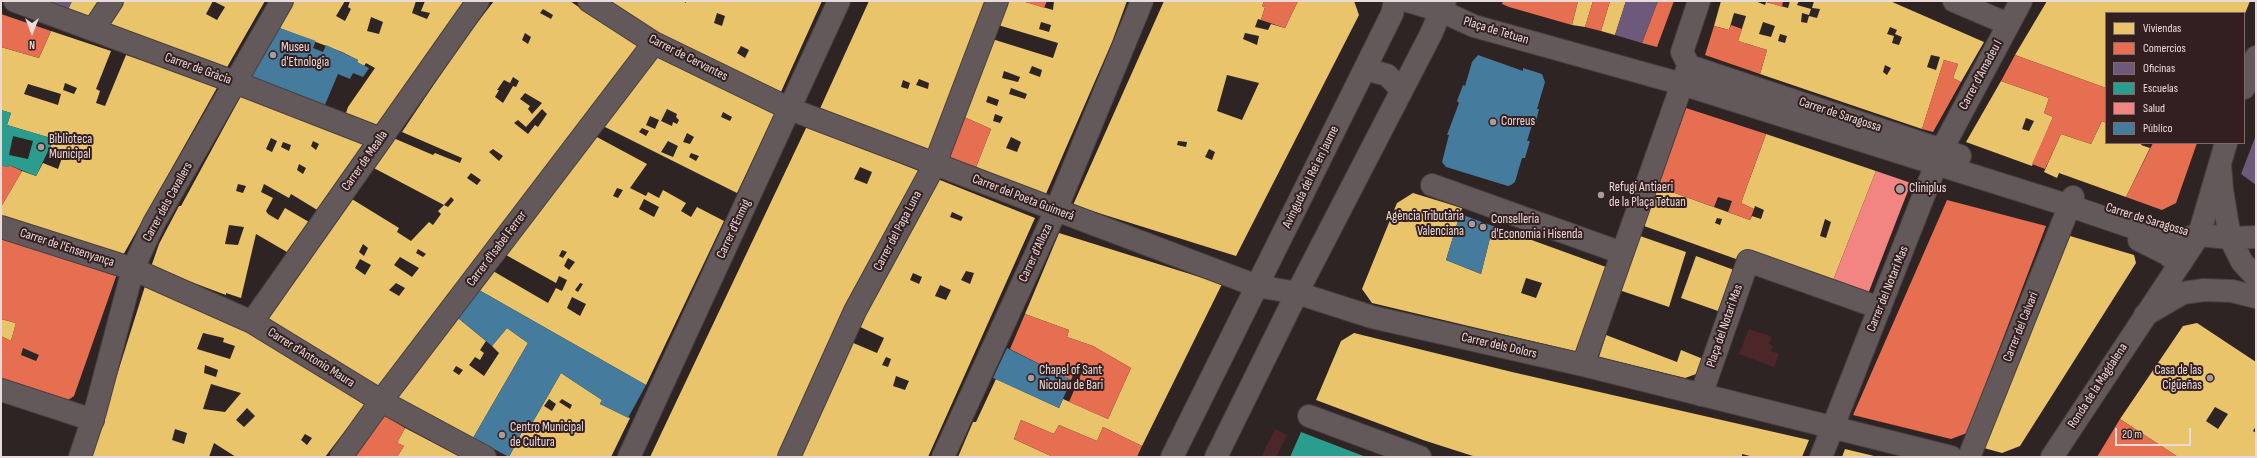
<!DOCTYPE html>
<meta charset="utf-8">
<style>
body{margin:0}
#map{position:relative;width:2257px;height:458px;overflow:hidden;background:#2f2424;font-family:"Sofia Sans Condensed",sans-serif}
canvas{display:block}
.frame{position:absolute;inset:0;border:2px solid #eadbdb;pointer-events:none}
.legend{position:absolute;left:2105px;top:12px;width:140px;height:132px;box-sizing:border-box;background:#341f20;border:1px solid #7d6a6b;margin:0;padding:5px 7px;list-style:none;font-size:12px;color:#eadbdb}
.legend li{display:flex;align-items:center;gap:8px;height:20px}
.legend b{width:20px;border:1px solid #7d6a6b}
.north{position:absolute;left:12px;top:12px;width:40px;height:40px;-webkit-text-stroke:3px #341f20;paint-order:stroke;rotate:180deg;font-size:11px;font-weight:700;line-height:16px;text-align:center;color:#eadbdb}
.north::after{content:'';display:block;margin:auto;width:14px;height:18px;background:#eadbdb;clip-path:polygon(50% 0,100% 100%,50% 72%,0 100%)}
.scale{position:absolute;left:2115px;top:428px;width:76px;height:18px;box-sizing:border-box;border:2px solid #eadbdb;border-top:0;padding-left:5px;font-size:12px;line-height:14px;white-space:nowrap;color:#eadbdb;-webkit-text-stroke:3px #341f20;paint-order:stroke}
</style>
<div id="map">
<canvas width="2257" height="458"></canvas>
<div class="frame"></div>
<ul class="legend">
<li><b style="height:11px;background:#e9c46a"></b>Viviendas</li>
<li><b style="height:11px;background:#e76f51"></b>Comercios</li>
<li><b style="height:11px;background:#6d597a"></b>Oficinas</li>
<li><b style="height:11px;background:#2a9d8f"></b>Escuelas</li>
<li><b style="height:11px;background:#f28482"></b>Salud</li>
<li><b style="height:11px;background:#457b9d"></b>Público</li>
</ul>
<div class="north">N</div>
<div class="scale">20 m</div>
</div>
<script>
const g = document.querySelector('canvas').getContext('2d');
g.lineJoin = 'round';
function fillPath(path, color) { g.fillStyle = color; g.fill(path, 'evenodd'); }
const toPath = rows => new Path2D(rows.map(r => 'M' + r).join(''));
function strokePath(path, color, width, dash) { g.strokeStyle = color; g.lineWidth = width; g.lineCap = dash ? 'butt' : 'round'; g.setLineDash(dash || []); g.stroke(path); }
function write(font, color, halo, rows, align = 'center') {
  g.font = font + ' "Sofia Sans Condensed",sans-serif'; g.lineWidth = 4; g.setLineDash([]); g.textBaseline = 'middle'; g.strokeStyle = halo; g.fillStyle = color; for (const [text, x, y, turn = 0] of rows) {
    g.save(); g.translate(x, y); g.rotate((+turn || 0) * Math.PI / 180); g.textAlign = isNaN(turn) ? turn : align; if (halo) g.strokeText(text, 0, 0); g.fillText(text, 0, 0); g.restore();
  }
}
fillPath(toPath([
 [1749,329,1772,337,1769,344,1773,346,1771,351,1779,354,1774,367,1739,354],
 [1275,429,1287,435,1276,457,1261,457]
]), '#4c2629');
fillPath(toPath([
 [72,1,105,1,90,23,66,14],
 [118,1,265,1,226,69,102,25],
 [213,1,225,7,217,20,206,14],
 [294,1,345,1,336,16,345,21,351,9,348,7,350,1,416,1,412,13,427,19,430,13,421,11,425,1,468,1,380,128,345,116,348,107,375,68,366,63,364,66,357,62,358,60,342,52,277,27],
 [371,17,383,22,379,34,367,31],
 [494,1,570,1,602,23,604,18,643,47,378,388,265,319,347,196,399,228,397,232,411,241,429,222,433,225,441,214,438,211,444,205,370,166,391,137,433,155,435,153,460,163,462,158,402,132,463,41],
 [543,9,553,15,551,19,540,13],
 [525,33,531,37,528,44,522,40],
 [513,77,519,81,516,87,513,86,503,103,495,97,499,90,497,90,504,80,510,83],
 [525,93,542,103,532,114,528,109,530,106,520,99],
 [542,109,547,114,538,127,535,125,528,134,514,123,518,120,526,127],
 [493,149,503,156,499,161,489,152],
 [471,173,481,180,477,185,467,178],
 [451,197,454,200,448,207,444,205],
 [363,244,368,248,364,256,359,252],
 [418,249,426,254,423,257,416,253],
 [400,257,419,268,412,277,394,265],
 [360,259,371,265,365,275,355,268],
 [396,283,405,288,399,296,389,290],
 [601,1,683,1,686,3,686,1,822,1,780,94,690,52],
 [717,13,725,16,722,26,714,23],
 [741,46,749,50,745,58,737,53],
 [869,1,991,1,928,156,818,113],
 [919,79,929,83,928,89,916,85],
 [903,80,910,83,908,89,901,87],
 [1005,1,1022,1,1053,10,1054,1,1127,1,1112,42,1042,203,973,175,991,129,962,116,992,39,1053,58,1058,43,998,25],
 [1041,22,1051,25,1049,32,1039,29],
 [1032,66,1042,70,1040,77,1029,73],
 [1004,71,1020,77,1018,82,1002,78],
 [1011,88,1027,94,1025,99,1009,94],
 [988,96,999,100,997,106,986,102],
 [995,114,1003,117,1000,123,993,121],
 [1011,137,1021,142,1017,152,1006,148],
 [1164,1,1264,1,1262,6,1265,7,1261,20,1258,19,1255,27,1268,30,1271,24,1285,28,1298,1,1354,1,1359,15,1236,256,1073,205],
 [1245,33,1259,36,1257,45,1243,39],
 [1227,75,1259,83,1242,120,1217,111],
 [1178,141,1187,142,1186,147,1177,145],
 [1209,149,1215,152,1212,160,1205,157],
 [1578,1,1593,1,1585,27,1572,25],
 [1610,1,1626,1,1615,35,1601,31],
 [1721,1,1755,1,1765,5,1766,2,1788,8,1790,1,1799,1,1797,5,1811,9,1809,15,1802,13,1801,22,1807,23,1809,16,1817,18,1820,9,1812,8,1814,1,1890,1,1984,42,1961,82,1953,78,1958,64,1944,60,1922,129,1760,74,1767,50,1738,41,1746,16,1734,13,1729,30,1714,26],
 [1763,22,1775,26,1771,37,1759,34],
 [1890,27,1897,30,1895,34,1902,37,1899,45,1892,43,1894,36,1887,34],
 [1780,34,1787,36,1785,43,1778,41],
 [1931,55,1940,57,1936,70,1927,67],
 [1885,65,1891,68,1887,75,1883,72],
 [2047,1,2250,1,2244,16,2244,13,2106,13,2106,88,2015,55],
 [51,31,111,51,96,89,100,91,96,103,105,106,126,55,218,86,122,257,1,217,1,207,22,171,36,176,43,163,58,169,62,158,48,152,54,139,7,125,11,113,1,110,1,47,39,58],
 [65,83,77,88,74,94,63,90],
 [28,84,61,94,58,105,24,94],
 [655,55,777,109,737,193,603,126],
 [667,109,677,114,676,117,679,120,677,124,673,122,672,126,661,121],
 [723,112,732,117,730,121,721,117],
 [650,116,659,120,655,129,646,125],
 [642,128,649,131,646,136,639,132],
 [687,133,694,137,690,144,683,142],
 [668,141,678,146,673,157,661,152],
 [691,153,699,156,696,161,689,157],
 [2001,81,2049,98,2044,113,2053,117,2032,166,1966,142],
 [2026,118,2034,121,2029,131,2022,129],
 [242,94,369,142,319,211,291,194,289,198,264,184,261,192,273,198,266,211,268,214,278,220,285,208,309,222,287,252,256,234,241,298,226,293,226,295,151,267,159,244,179,206,181,206],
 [271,138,277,141,272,152,266,149],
 [313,141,319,144,316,150,311,146],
 [283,142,291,145,289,151,281,147],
 [299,164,306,168,303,174,297,170],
 [238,184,246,186,243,193,236,191],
 [229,225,244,227,238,245,225,244],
 [2102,121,2106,123,2106,143,2142,143,2141,145,2150,148,2126,197,2059,173,2057,178,2044,172,2061,134,2091,144],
 [807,126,919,171,780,457,650,457],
 [860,167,872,172,867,184,854,179],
 [1766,134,1876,171,1832,283,1751,253,1736,259,1644,226,1658,187,1750,220,1752,216,1761,219,1764,210,1755,206,1754,209,1741,203],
 [1717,218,1722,219,1720,225,1715,223],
 [1825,219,1831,222,1826,238,1820,236],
 [595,136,647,164,630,188,646,196,648,192,659,198,663,190,686,203,681,211,691,217,697,207,724,221,646,385,479,290,493,271,548,303,556,288,562,291,567,280,559,276,556,283,506,255],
 [617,188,623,190,618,198,613,196],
 [644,199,659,207,654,217,639,209],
 [562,250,567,252,563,258,559,256],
 [568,258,575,262,569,270,564,266],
 [580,283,583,284,578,292,575,290],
 [572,297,586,304,580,316,567,308],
 [935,178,1035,218,928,457,796,457,851,342,877,353,884,338,858,326],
 [952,212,963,217,961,221,950,217],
 [966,271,974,273,970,284,961,280],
 [913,273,922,277,919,284,910,280],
 [940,285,951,290,946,300,935,296],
 [886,357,891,359,888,367,882,365],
 [896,376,909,381,905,390,893,386],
 [1413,193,1462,208,1446,260,1481,274,1493,226,1606,267,1578,352,1372,303,1362,289,1397,203],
 [1526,278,1542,283,1536,298,1521,293],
 [1059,233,1222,284,1142,446,1103,427,1097,441,1059,425,1054,434,1021,420,1014,439,1053,457,958,457,973,422,976,422,996,379,1059,408,1063,399,1108,419,1131,368,1093,346,1067,337,1069,330,1025,314],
 [1640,236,1686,252,1669,307,1619,290],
 [2070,236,2134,255,2136,263,2020,446,2002,453,1984,448],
 [1696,256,1734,270,1718,311,1681,298],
 [146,283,243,326,365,405,325,457,236,457,214,443,209,457,91,457],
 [203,333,224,338,223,342,235,346,230,359,197,349],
 [205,365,218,370,216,377,204,373],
 [211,384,241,393,225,412,203,409],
 [247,408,255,416,244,427,236,420],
 [175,429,187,433,184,444,172,440],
 [305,434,312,438,307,445,301,440],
 [458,318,486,341,480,350,484,353,480,360,475,357,469,365,484,376,499,353,492,346,507,328,528,343,473,438,397,397],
 [456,366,463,370,459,375,453,371],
 [1,319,16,323,11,341,1,336],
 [2197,323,2256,362,2256,426,2253,431,2256,433,2256,457,2178,457,2120,419,2183,326],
 [2215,407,2228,414,2218,429,2206,421],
 [1354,333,1512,372,1809,440,1802,457,1754,457,1742,454,1742,457,1476,457,1423,440,1316,400,1341,341],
 [1606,335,1677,362,1681,350,1703,359,1699,373,1685,378,1599,357],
 [561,373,602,400,600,404,630,418,611,457,509,457,523,430,527,432],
 [549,399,556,404,552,411,544,406],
 [562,399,572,405,570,409,559,402],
 [405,428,432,442,461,457,397,457,404,446,397,443],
 [1845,449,1874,456,1874,457,1842,457]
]), '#e9c46a');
fillPath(toPath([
 [1023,1,1047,1,1044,8],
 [1264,1,1298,1,1285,28,1261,20,1265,7,1262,6],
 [1503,1,1578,1,1572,25,1509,7,1502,4],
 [1593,1,1610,1,1601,31,1585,27],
 [1658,1,1674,1,1657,47,1642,43],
 [1765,1,1783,1,1782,7],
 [1,14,51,31,39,58,1,47],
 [1731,25,1742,29,1738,41,1767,50,1760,74,1705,55,1714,26,1729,30],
 [2015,55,2106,88,2106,123,2102,121,2091,144,2061,134,2045,169,2032,164,2053,117,2044,113,2049,98,2001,81],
 [1944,60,1958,64,1953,78,1961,82,1933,132,1922,129],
 [1686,108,1766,134,1741,203,1754,209,1750,220,1728,212,1732,201,1718,197,1714,207,1658,187],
 [962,116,991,129,973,175,944,164],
 [2153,143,2197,143,2176,203,2162,210,2126,197],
 [1,165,8,167,9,165,22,171,1,207],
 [1947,200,2046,226,1967,433,1951,439,1853,415],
 [1,239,117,274,74,396,64,403,1,379,1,336,11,341,16,323,1,319],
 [23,348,39,355,36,361,21,355],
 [1025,314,1069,330,1067,337,1093,346,1131,368,1108,419,1069,402,1085,365,1078,363,1071,380,1010,349],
 [381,413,405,428,397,443,404,446,397,457,351,457],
 [2120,419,2178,457,2097,457],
 [1021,420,1054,434,1059,425,1097,441,1103,427,1142,446,1137,457,1053,457,1014,439]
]), '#e76f51');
fillPath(toPath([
 [28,1,72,1,66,14],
 [1626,1,1658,1,1642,43,1615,35],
 [2256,135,2256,185,2241,174]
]), '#6d597a');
fillPath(toPath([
 [1,110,11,113,7,125,54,139,36,176,9,165,8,167,1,165],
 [13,136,33,141,28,159,9,155],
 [1301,432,1366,457,1290,457]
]), '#2a9d8f');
fillPath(toPath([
 [1876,171,1911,183,1868,294,1832,283]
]), '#f28482');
fillPath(toPath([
 [277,27,316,41,313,48,323,52,326,45,358,60,357,62,369,68,363,77,353,73,350,79,338,74,324,107,248,77],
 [1478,55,1523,71,1523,68,1542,74,1545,82,1537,109,1539,109,1535,126,1532,125,1527,141,1530,141,1525,158,1522,158,1515,182,1511,185,1508,186,1446,167,1442,162,1449,135,1447,135,1459,103,1457,101,1463,85,1465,86,1472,62],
 [1460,214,1493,226,1481,274,1446,260],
 [479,290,646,385,628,418,600,404,602,400,561,373,527,432,523,430,509,457,473,438,528,343,507,328,492,346,458,318],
 [1007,348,1071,380,1059,408,993,378]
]), '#457b9d');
const pedestrian = toPath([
 [1,390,93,420]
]);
const minor = toPath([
 [15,1,237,83,381,139],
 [589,1,654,43,790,109,1257,286,1297,293,1372,317,1583,365,1951,457],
 [1408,1,1441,11,1474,26,1682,84,2070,206,2164,238,2179,240,2199,235],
 [1699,1,1682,52,1689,66,1960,156],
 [1954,1,2008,24],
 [93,30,112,1],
 [1365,69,1387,75,1402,90],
 [1432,185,1622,253],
 [1,227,133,269,252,322,381,401,485,457],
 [2139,240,2167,254,2179,265],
 [252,322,478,1],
 [1583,365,1687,70],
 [1701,395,1748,261,1880,308],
 [1309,416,1420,457],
 [80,457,95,412,133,269,154,223,282,1],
 [341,457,381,401,654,43],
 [629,457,839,1],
 [789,457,855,311,935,164,997,1],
 [943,457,1056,210,1142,1],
 [1172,457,1392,14,1395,1],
 [1216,457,1297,293,1431,34,1445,1],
 [1821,457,1942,149,2021,1],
 [1969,457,2073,197]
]);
const tertiary = toPath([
 [2220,165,2222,190,2230,238,2242,262,2256,277],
 [2199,235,2230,238,2256,237],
 [2145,315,2183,293,2204,290,2232,291,2256,297]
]);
const secondary = toPath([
 [2244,88,2256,57],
 [2052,457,2199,235,2226,143]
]);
strokePath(pedestrian, '#493f3f', 24);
strokePath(minor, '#493f3f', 24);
strokePath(tertiary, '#493f3f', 24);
strokePath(secondary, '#493f3f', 24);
strokePath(pedestrian, '#63595a', 22);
strokePath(minor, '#63595a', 22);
strokePath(tertiary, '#63595a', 22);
strokePath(secondary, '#63595a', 22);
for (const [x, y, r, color] of [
 [273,55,4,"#a99b9b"],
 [1493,122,4,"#a99b9b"],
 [41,147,4,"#a99b9b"],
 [1900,189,5,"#a99b9b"],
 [1601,195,4,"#a99b9b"],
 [1472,224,4,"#a99b9b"],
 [1483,227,4,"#a99b9b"],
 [1031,378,4,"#a99b9b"],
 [2210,378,4,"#a99b9b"],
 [502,435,4,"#a99b9b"]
]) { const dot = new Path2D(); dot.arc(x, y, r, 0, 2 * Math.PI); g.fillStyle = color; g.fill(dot); strokePath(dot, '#341f20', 1.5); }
write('13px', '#eadbdb', '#341f20', [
 ["Plaça de Tetuan",1496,31,17],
 ["Carrer de Cervantes",688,58,27],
 ["Carrer de Gràcia",198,69,20],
 ["Carrer d'Amadeu I",1981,75,-62],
 ["Carrer de Saragossa",1840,115,18],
 ["Carrer de Mealla",365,161,-55],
 ["Avinguda del Rei en Jaume",1311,177,-64],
 ["Carrer del Poeta Guimerá",1023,198,21],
 ["Carrer dels Cavallers",168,202,-61],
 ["Carrer de Saragossa",2147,220,17],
 ["Carrer d'Enmig",734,229,-65],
 ["Carrer del Papa Luna",898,231,-62],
 ["Carrer de l'Ensenyança",67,248,18],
 ["Carrer d'Isabel Ferrer",497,249,-53],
 ["Carrer d'Alloza",1036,253,-65],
 ["Carrer del Notari Mas",1888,289,-68],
 ["Plaça del Notari Mas",1725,326,-71],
 ["Carrer del Calvari",2021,327,-68],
 ["Carrer dels Dolors",1499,346,13],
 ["Carrer d'Antonio Maura",311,358,32],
 ["Ronda de la Magdalena",2098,386,-57]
]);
write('13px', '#eadbdb', '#341f20', [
 ["Museu",281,48],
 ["d'Etnologia",281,63],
 ["Correus",1501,122],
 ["Biblioteca",49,140],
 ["Municipal",49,155],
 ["Refugi Antiaeri",1609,188],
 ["de la Plaça Tetuan",1609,203],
 ["Cliniplus",1909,189],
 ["Agència Tributària",1464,217,"right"],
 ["Valenciana",1464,232,"right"],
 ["Conselleria",1491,220],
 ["d'Economia i Hisenda",1491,235],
 ["Chapel of Sant",1039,371],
 ["Nicolau de Bari",1039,386],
 ["Casa de las",2202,371,"right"],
 ["Cigüeñas",2202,386,"right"],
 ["Centro Municipal",510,428],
 ["de Cultura",510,443]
], 'left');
</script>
